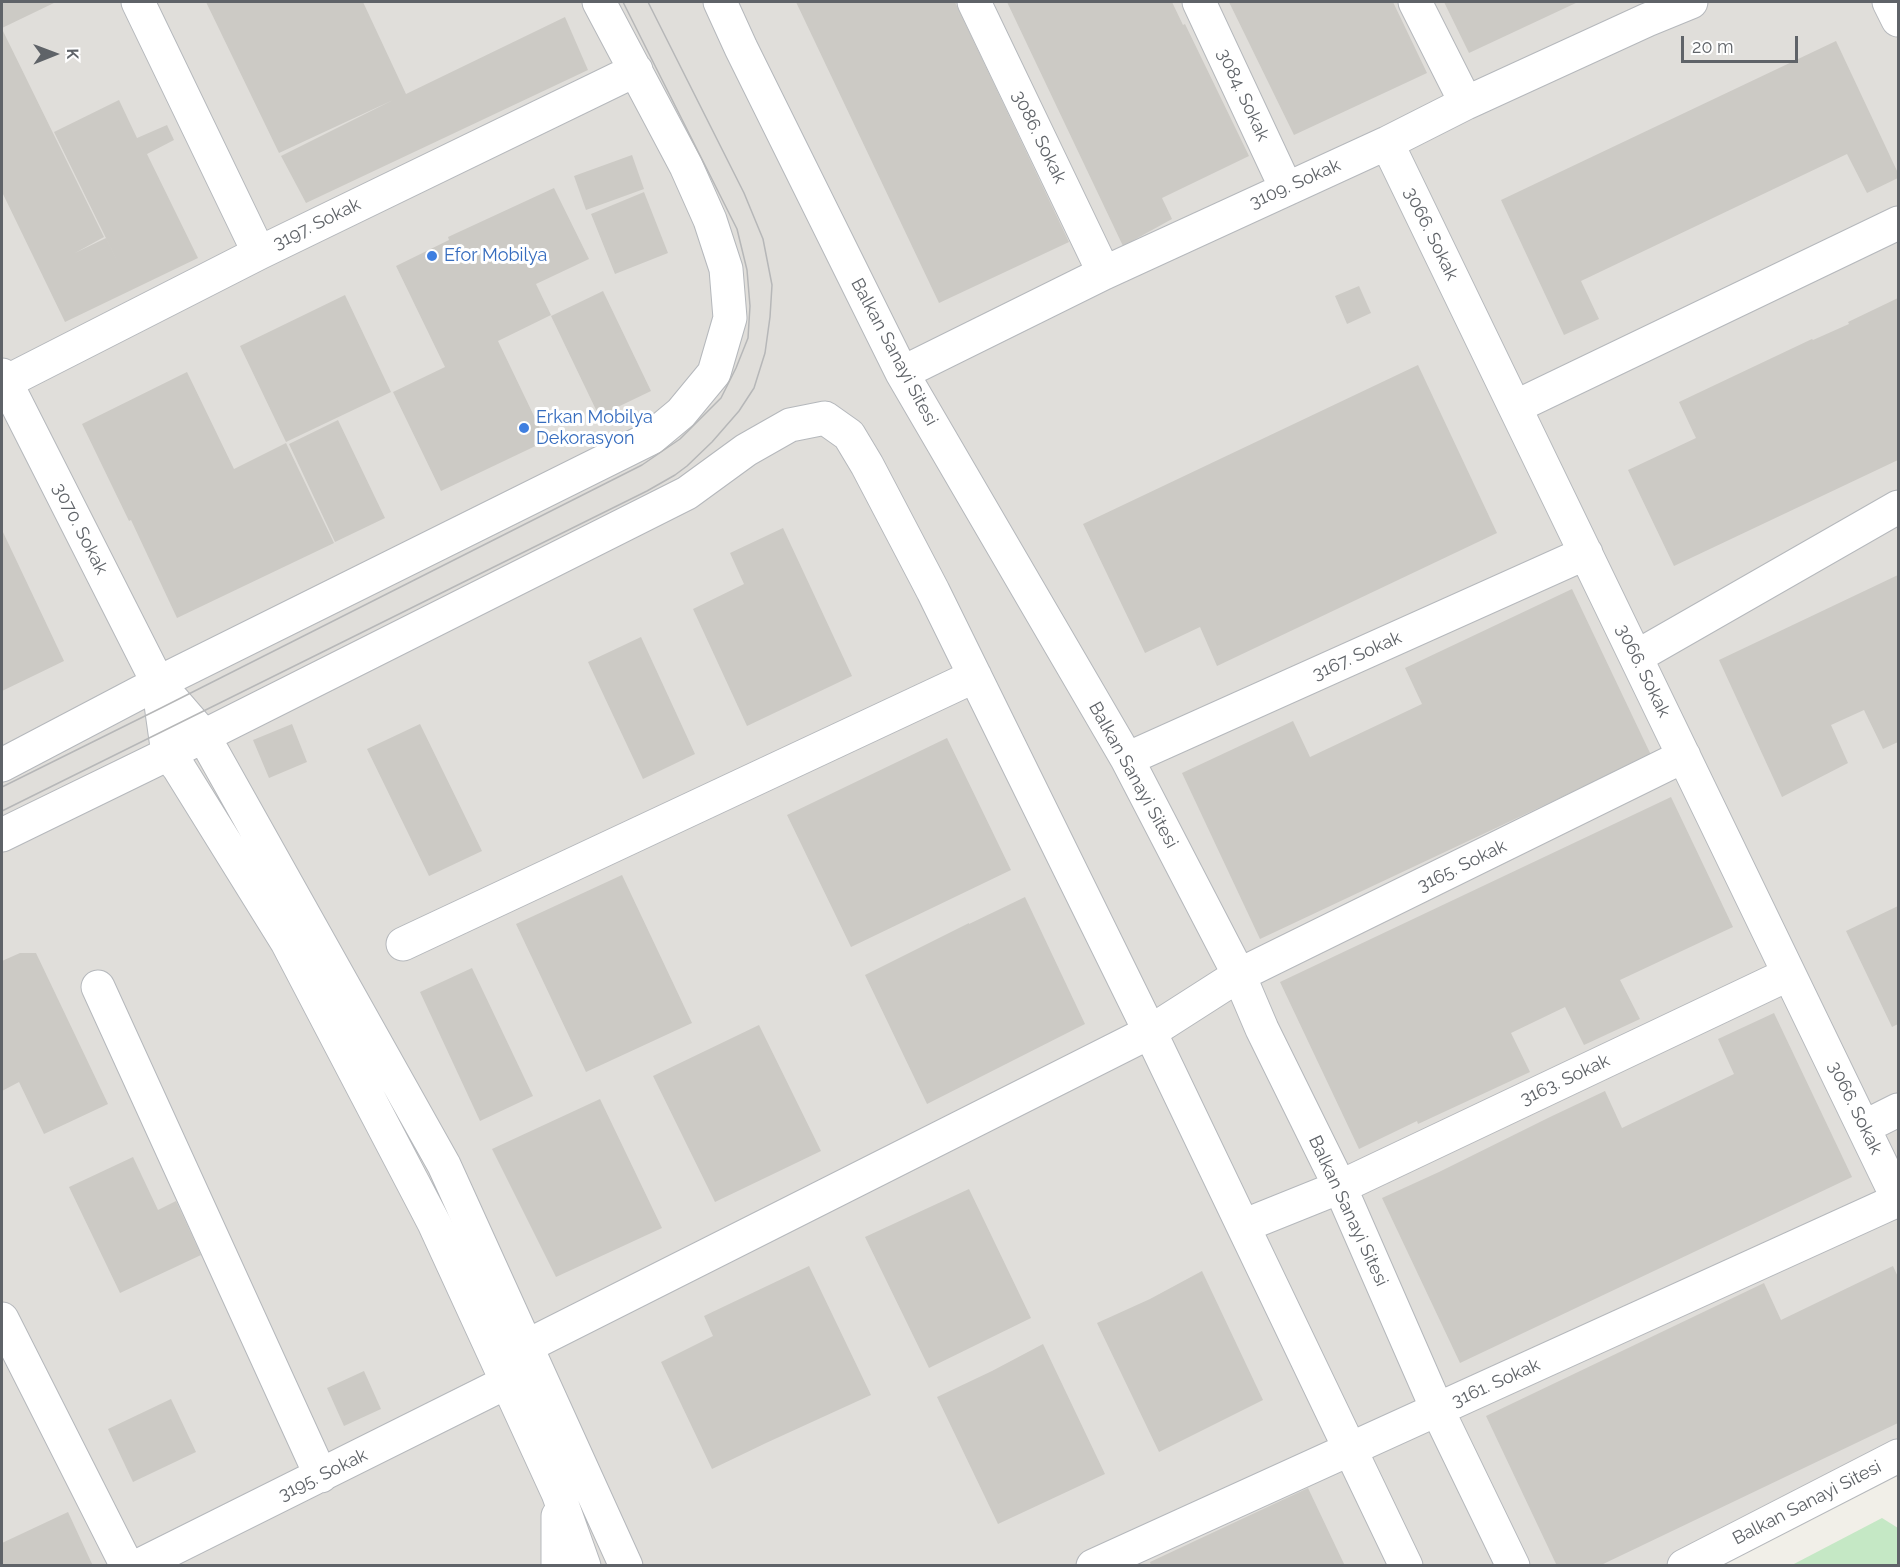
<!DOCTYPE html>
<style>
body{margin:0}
#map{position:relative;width:1900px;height:1567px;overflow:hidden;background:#f1efe8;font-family:Raleway,sans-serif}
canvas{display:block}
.frame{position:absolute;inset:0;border:3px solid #5f6368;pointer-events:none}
.north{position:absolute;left:24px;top:24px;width:60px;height:60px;-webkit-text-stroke:4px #fff;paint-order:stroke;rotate:89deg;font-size:16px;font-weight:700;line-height:24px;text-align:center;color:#5f6368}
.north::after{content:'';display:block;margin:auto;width:21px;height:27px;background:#5f6368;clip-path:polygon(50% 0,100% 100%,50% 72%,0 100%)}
.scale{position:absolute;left:1681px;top:36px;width:117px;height:27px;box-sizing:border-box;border:3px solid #5f6368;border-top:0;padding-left:8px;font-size:18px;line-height:21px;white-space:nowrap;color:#5f6368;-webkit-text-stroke:4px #fff;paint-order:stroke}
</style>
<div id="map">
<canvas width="1900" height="1567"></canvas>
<div class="frame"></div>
<div class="north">K</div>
<div class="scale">20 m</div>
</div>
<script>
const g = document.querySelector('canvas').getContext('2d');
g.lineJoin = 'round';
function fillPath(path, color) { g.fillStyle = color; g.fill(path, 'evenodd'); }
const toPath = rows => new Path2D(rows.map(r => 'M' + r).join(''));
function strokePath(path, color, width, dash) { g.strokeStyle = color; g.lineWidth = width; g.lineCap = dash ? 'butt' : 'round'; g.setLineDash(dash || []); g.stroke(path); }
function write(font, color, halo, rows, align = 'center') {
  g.font = font + ' Raleway,sans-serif'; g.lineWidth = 6; g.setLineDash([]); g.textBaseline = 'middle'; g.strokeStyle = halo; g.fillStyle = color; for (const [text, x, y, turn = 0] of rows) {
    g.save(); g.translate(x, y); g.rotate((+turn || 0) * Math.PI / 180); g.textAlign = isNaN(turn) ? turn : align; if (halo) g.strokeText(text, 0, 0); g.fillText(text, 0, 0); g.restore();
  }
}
fillPath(toPath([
 [2,2,1898,2,1898,1465,1700,1565,2,1566]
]), '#e0deda');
fillPath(toPath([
 [1882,1518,1898,1528,1898,1565,1792,1565]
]), '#c5e8c5');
fillPath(toPath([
 [2,2,56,2,2,28],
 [206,2,363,2,406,94,565,17,588,70,306,203,281,156,393,100,279,153],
 [796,2,955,2,1069,242,939,303],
 [1007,2,1172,2,1183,25,1185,24,1249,156,1162,198,1172,219,1123,246],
 [1229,2,1393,2,1427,73,1294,135],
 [1444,2,1578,2,1469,53],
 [2,29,104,237,75,253,106,238,128,283,54,132,119,100,137,138,167,125,174,140,147,154,198,258,65,322,2,192],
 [1836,41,1898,173,1898,178,1867,193,1847,154,1581,281,1599,319,1564,335,1501,200],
 [632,155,644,189,586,210,574,176],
 [554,188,589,259,536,284,551,315,498,341,546,441,441,491,393,392,445,367,396,266,449,240,448,237],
 [644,192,668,253,615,274,591,214],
 [1359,286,1371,313,1347,324,1335,296],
 [603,291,651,391,599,416,551,316],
 [345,295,391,392,286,442,240,346],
 [1898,298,1898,460,1674,566,1628,470,1696,438,1679,402,1812,339,1813,340,1849,324,1848,322],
 [1418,365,1497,533,1217,666,1200,627,1145,653,1083,524],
 [187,372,234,469,286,443,334,543,177,618,131,520,129,521,82,424],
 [338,420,385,518,335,542,289,444],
 [783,528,852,676,747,726,693,609,744,584,730,553],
 [2,530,64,661,2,691],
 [1898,575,1898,742,1883,749,1864,710,1831,725,1848,763,1782,797,1719,660],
 [1572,589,1651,755,1260,939,1182,773,1293,721,1310,757,1367,730,1422,704,1405,668],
 [641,637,695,754,643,779,588,662],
 [292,724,307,762,269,778,253,740],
 [420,724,482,851,429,876,367,749],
 [947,738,1011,870,851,947,787,815],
 [1671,797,1733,927,1620,980,1640,1019,1584,1045,1565,1007,1511,1033,1530,1072,1418,1124,1417,1121,1359,1149,1280,982],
 [622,875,692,1023,586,1072,516,924],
 [1025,897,1085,1024,927,1104,865,975,969,923,969,924],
 [1898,906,1898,1024,1892,1027,1846,931],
 [20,953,36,953,108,1104,44,1134,19,1082,2,1091,2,961],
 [472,968,533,1096,480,1121,420,992],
 [1774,1013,1852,1177,1460,1363,1382,1198,1439,1172,1550,1117,1605,1091,1622,1128,1734,1074,1718,1039],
 [759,1025,821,1151,715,1202,653,1076],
 [600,1099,662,1228,556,1277,492,1149],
 [133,1157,158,1210,176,1201,201,1255,120,1293,69,1187],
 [969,1189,1031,1318,929,1368,865,1237],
 [809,1266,871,1395,766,1443,712,1469,661,1362,713,1336,704,1316],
 [1893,1266,1898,1277,1898,1423,1599,1566,1557,1566,1486,1416,1764,1283,1781,1320],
 [1202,1271,1263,1400,1159,1452,1097,1323,1150,1299],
 [1043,1344,1105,1474,998,1524,937,1397,992,1371],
 [364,1371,381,1409,344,1426,327,1388],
 [171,1399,196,1452,133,1482,108,1429],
 [1308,1488,1345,1566,1151,1566,1150,1562],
 [68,1512,93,1566,2,1566,2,1543]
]), '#cccac5');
const minor = toPath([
 [138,2,259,253],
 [720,2,741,48,902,373,1127,759,1239,975,1262,1029,1340,1187,1437,1409,1513,1566],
 [974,2,1104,273],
 [1199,2,1286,188],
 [1415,2,1466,103],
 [1889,2,1898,20],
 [1387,143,1898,1199],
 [902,373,1104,273,1387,143,1466,103,1647,20,1691,2],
 [2,375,158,683,203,735,444,1165,626,1566],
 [2,384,259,253,636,70],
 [1515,407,1898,223],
 [1636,657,1898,507],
 [158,683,168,754,179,768,287,942,434,1223,558,1493,584,1566],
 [1127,759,1586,553],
 [2,765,158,683,651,438,681,413,714,373,730,318,726,269,710,220,686,166,599,2],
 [2,835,168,754,687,493,746,450,790,425,825,418,849,435,867,465,933,591,1150,1032,1406,1566],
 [403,944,975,676],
 [98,987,321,1476],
 [1864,1127,1898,1110],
 [1243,1226,1340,1187,1789,974],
 [2,1319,127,1566],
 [527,1346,1150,1032,1239,975,1684,756],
 [558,1516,558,1566],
 [138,1566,507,1382],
 [1093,1566,1898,1200],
 [1684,1566,1898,1456]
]);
strokePath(minor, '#b5b8bc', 35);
strokePath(minor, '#fff', 33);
strokePath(toPath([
 [2,787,161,708,642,465,680,439,721,398,736,368,748,338,750,306,747,270,737,229,623,2],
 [2,811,647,491,675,475,687,466,712,442,739,411,754,388,765,353,770,317,772,285,763,239,744,193,648,2]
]), '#b6b7b8', 1.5);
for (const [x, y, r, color] of [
 [432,256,6,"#3f7fe0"],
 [524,428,6,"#3f7fe0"]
]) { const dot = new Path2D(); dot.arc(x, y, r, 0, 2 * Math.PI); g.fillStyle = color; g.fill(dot); strokePath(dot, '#fff', 2); }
write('18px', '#5f6368', '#fff', [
 ["3084. Sokak",1243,95,65],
 ["3086. Sokak",1039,137,64],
 ["3109. Sokak",1295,184,-24],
 ["3197. Sokak",317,224,-26],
 ["3066. Sokak",1431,234,64],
 ["Balkan Sanayi Sitesi",894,352,62],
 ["3070. Sokak",80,529,63],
 ["3167. Sokak",1357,656,-24],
 ["3066. Sokak",1643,671,64],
 ["Balkan Sanayi Sitesi",1133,775,61],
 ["3165. Sokak",1462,866,-26],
 ["3163. Sokak",1565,1080,-25],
 ["3066. Sokak",1855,1108,64],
 ["Balkan Sanayi Sitesi",1348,1211,65],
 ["3161. Sokak",1496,1383,-24],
 ["3195. Sokak",323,1475,-26],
 ["Balkan Sanayi Sitesi",1807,1503,-27]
]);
write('18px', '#366cbe', '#fff', [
 ["Efor Mobilya",444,256],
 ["Erkan Mobilya",536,418],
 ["Dekorasyon",536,439]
], 'left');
</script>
